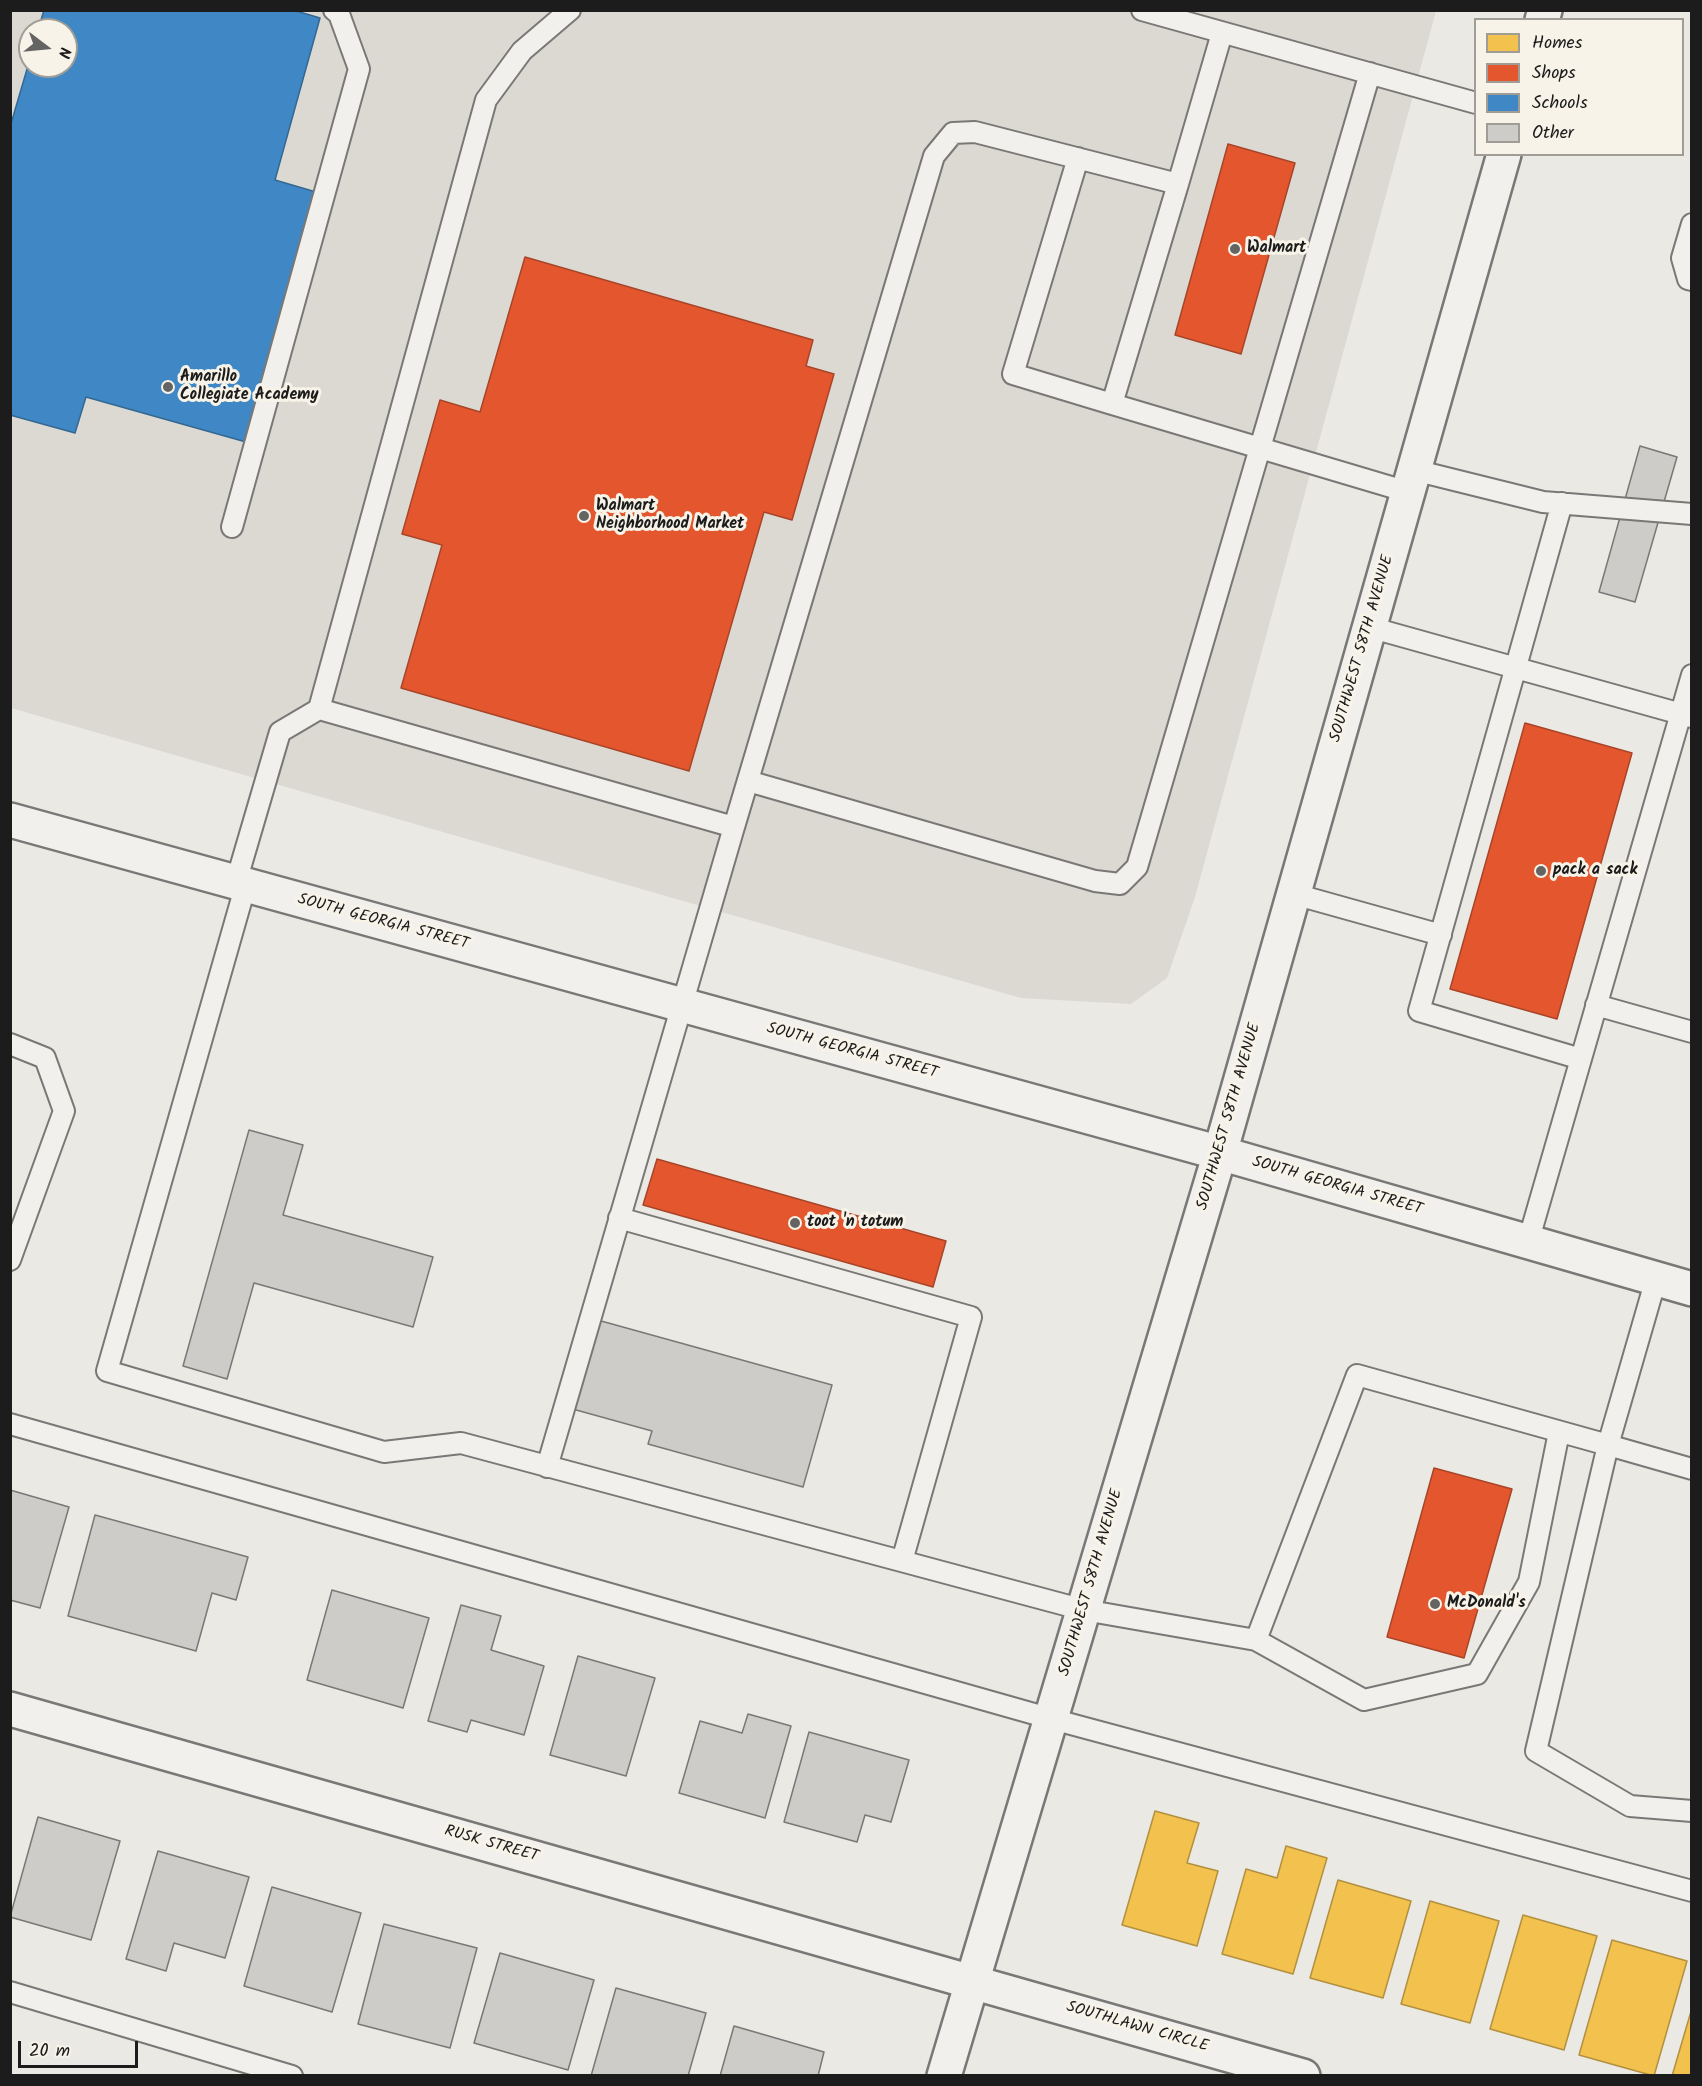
<!DOCTYPE html>
<style>
body{margin:0}
#map{position:relative;width:1702px;height:2086px;overflow:hidden;background:#eae9e4;font-family:Kalam,sans-serif}
canvas{display:block}
.frame{position:absolute;inset:0;border:12px solid #1c1c1c;pointer-events:none}
.legend{position:absolute;left:1474px;top:18px;width:210px;height:138px;box-sizing:border-box;background:#f7f3e8;border:2px solid #9f9d96;margin:0;padding:8px 10px;list-style:none;font-size:18px;color:#1c1c1c}
.legend li{display:flex;align-items:center;gap:12px;height:30px}
.legend b{width:30px;border:2px solid #9f9d96}
.north{position:absolute;left:18px;top:18px;width:60px;height:60px;box-sizing:border-box;background:#f7f3e8;border:2px solid #9f9d96;border-radius:50%;rotate:106deg;font-size:16px;font-weight:700;line-height:24px;text-align:center;color:#1c1c1c}
.north::after{content:'';display:block;margin:auto;width:21px;height:27px;background:#646462;clip-path:polygon(50% 0,100% 100%,50% 72%,0 100%)}
.scale{position:absolute;left:18px;top:2041px;width:120px;height:27px;box-sizing:border-box;border:3px solid #1c1c1c;border-top:0;padding-left:8px;font-size:18px;line-height:21px;white-space:nowrap;color:#1c1c1c;-webkit-text-stroke:4px #f7f3e8;paint-order:stroke}
</style>
<div id="map">
<canvas width="1702" height="2086"></canvas>
<div class="frame"></div>
<ul class="legend">
<li><b style="height:16px;background:#f2c14e"></b>Homes</li>
<li><b style="height:16px;background:#e4572e"></b>Shops</li>
<li><b style="height:16px;background:#3f88c5"></b>Schools</li>
<li><b style="height:16px;background:#cdccc9"></b>Other</li>
</ul>
<div class="north">N</div>
<div class="scale">20 m</div>
</div>
<script>
const g = document.querySelector('canvas').getContext('2d');
g.lineJoin = 'round';
function fillPath(path, color) { g.fillStyle = color; g.fill(path, 'evenodd'); }
const toPath = rows => new Path2D(rows.map(r => 'M' + r).join(''));
function strokePath(path, color, width, dash) { g.strokeStyle = color; g.lineWidth = width; g.lineCap = dash ? 'butt' : 'round'; g.setLineDash(dash || []); g.stroke(path); }
function write(font, color, halo, rows, align = 'center') {
  g.font = font + ' Kalam,sans-serif'; g.lineWidth = 6; g.setLineDash([]); g.textBaseline = 'middle'; g.strokeStyle = halo; g.fillStyle = color; for (const [text, x, y, turn = 0] of rows) {
    g.save(); g.translate(x, y); g.rotate((+turn || 0) * Math.PI / 180); g.textAlign = isNaN(turn) ? turn : align; if (halo) g.strokeText(text, 0, 0); g.fillText(text, 0, 0); g.restore();
  }
}
fillPath(toPath([
 [10,11,1436,11,1195,897,1167,978,1131,1004,1021,998,11,708],
 [30,30,66,30,66,66,30,66]
]), '#dbd9d2');
const homes = toPath([
 [1155,1811,1199,1823,1187,1863,1218,1871,1197,1946,1122,1925,1155,1811],
 [1286,1846,1327,1858,1293,1974,1222,1954,1246,1869,1277,1878,1286,1846],
 [1338,1880,1411,1901,1383,1998,1310,1978,1338,1880],
 [1430,1901,1499,1921,1470,2023,1401,2004,1430,1901],
 [1523,1915,1597,1936,1564,2050,1490,2029,1523,1915],
 [1612,1940,1687,1961,1654,2076,1579,2055,1612,1940],
 [1692,2008,1692,2076,1672,2076,1692,2008]
]);
fillPath(homes, '#f2c14e');
strokePath(homes, '#b2903f', 1.5);
const shops = toPath([
 [1228,144,1295,163,1241,354,1175,335,1228,144],
 [525,257,813,340,806,366,834,374,792,520,764,512,689,771,401,688,442,545,402,534,440,400,480,412,525,257],
 [1525,723,1632,753,1557,1019,1450,989,1525,723],
 [657,1159,946,1241,933,1287,643,1205,657,1159],
 [1434,1468,1512,1489,1464,1658,1387,1637,1434,1468]
]);
fillPath(shops, '#e4572e');
strokePath(shops, '#a84529', 1.5);
const schools = toPath([
 [44,10,293,10,320,18,275,180,316,192,246,442,86,397,75,433,10,415,10,127,30,59,30,66,66,66,66,30,38,30,44,10]
]);
fillPath(schools, '#3f88c5');
strokePath(schools, '#346892', 1.5);
const building = toPath([
 [1640,446,1677,457,1635,602,1599,592,1640,446],
 [249,1130,303,1145,283,1215,433,1257,413,1327,254,1283,227,1379,183,1366,249,1130],
 [594,1319,832,1385,803,1487,648,1444,652,1431,569,1408,594,1319],
 [10,1490,69,1507,40,1608,10,1600,10,1490],
 [95,1515,248,1557,236,1600,212,1593,196,1651,68,1616,95,1515],
 [332,1590,429,1618,403,1708,307,1680,332,1590],
 [461,1605,501,1616,491,1650,544,1666,524,1735,471,1720,467,1732,428,1721,461,1605],
 [578,1656,655,1678,626,1776,550,1755,578,1656],
 [748,1714,791,1726,765,1818,679,1793,700,1721,742,1733,748,1714],
 [809,1732,909,1760,891,1822,865,1815,857,1842,784,1822,809,1732],
 [38,1817,120,1841,91,1940,10,1917,38,1817],
 [158,1851,249,1877,225,1958,174,1943,166,1971,126,1959,158,1851],
 [272,1887,361,1913,332,2012,244,1986,272,1887],
 [384,1924,477,1948,450,2048,358,2024,384,1924],
 [500,1953,594,1980,568,2070,474,2043,500,1953],
 [616,1988,706,2013,688,2076,591,2076,616,1988],
 [734,2026,824,2052,818,2076,720,2076,734,2026]
]);
fillPath(building, '#cdccc9');
strokePath(building, '#797876', 1.5);
const service = toPath([
 [1142,10,1476,103],
 [1078,158,1013,374,1112,404],
 [1178,184,1112,404,1408,492],
 [1692,224,1682,258,1688,279,1692,280],
 [1414,470,1543,502,1692,514],
 [1562,503,1419,1011,1581,1059],
 [232,527,359,69,339,14,334,10],
 [1369,627,1692,717],
 [319,709,734,827,934,156,953,133,975,132,1178,184,1222,33],
 [748,781,1095,881,1120,884,1137,867,1370,73],
 [236,882,280,732,319,709,486,100,522,51,570,10],
 [246,884,107,1371,384,1452,461,1443,1084,1610,1256,1640,1357,1375,1608,1445,1656,1279],
 [1294,894,1441,935],
 [1596,1005,1692,1032],
 [10,1044,45,1058,64,1111,10,1260],
 [619,1218,971,1317,902,1561],
 [1528,1242,1692,675],
 [10,1424,1052,1719,1692,1891],
 [547,1467,734,827],
 [1692,1469,1608,1445,1536,1751,1630,1806,1692,1811],
 [1256,1640,1364,1700,1477,1674,1529,1582,1559,1432],
 [10,1992,292,2076]
]);
const minor = toPath([
 [10,1709,1303,2076]
]);
const secondary = toPath([
 [1542,20,1545,10],
 [10,820,1220,1153,1692,1289],
 [944,2076,1220,1153,1504,154]
]);
strokePath(service, '#797876', 24);
strokePath(minor, '#797876', 38);
strokePath(secondary, '#797876', 38);
strokePath(service, '#f1f0ec', 20);
strokePath(minor, '#f1f0ec', 33);
strokePath(secondary, '#f1f0ec', 33);
for (const [x, y, r, color] of [
 [1235,249,6,"#646462"],
 [168,387,6,"#646462"],
 [584,516,6,"#646462"],
 [1541,871,6,"#646462"],
 [795,1223,6,"#646462"],
 [1435,1604,6,"#646462"]
]) { const dot = new Path2D(); dot.arc(x, y, r, 0, 2 * Math.PI); g.fillStyle = color; g.fill(dot); strokePath(dot, '#f7f3e8', 2); }
write('bold 16px', '#1c1c1c', '#f7f3e8', [
 ["Walmart",1247,249],
 ["Amarillo",180,378],
 ["Collegiate Academy",180,396],
 ["Walmart",596,507],
 ["Neighborhood Market",596,525],
 ["pack a sack",1553,871],
 ["toot 'n totum",807,1223],
 ["McDonald's",1447,1604]
], 'left');
write('16px', '#1c1c1c', '#f7f3e8', [
 ["SOUTHWEST 58TH AVENUE",1363,649,-74],
 ["SOUTH GEORGIA STREET",383,923,15],
 ["SOUTH GEORGIA STREET",852,1052,15],
 ["SOUTHWEST 58TH AVENUE",1230,1117,-74],
 ["SOUTH GEORGIA STREET",1337,1187,16],
 ["SOUTHWEST 58TH AVENUE",1092,1583,-74],
 ["RUSK STREET",491,1845,16],
 ["SOUTHLAWN CIRCLE",1137,2028,16]
]);
</script>
